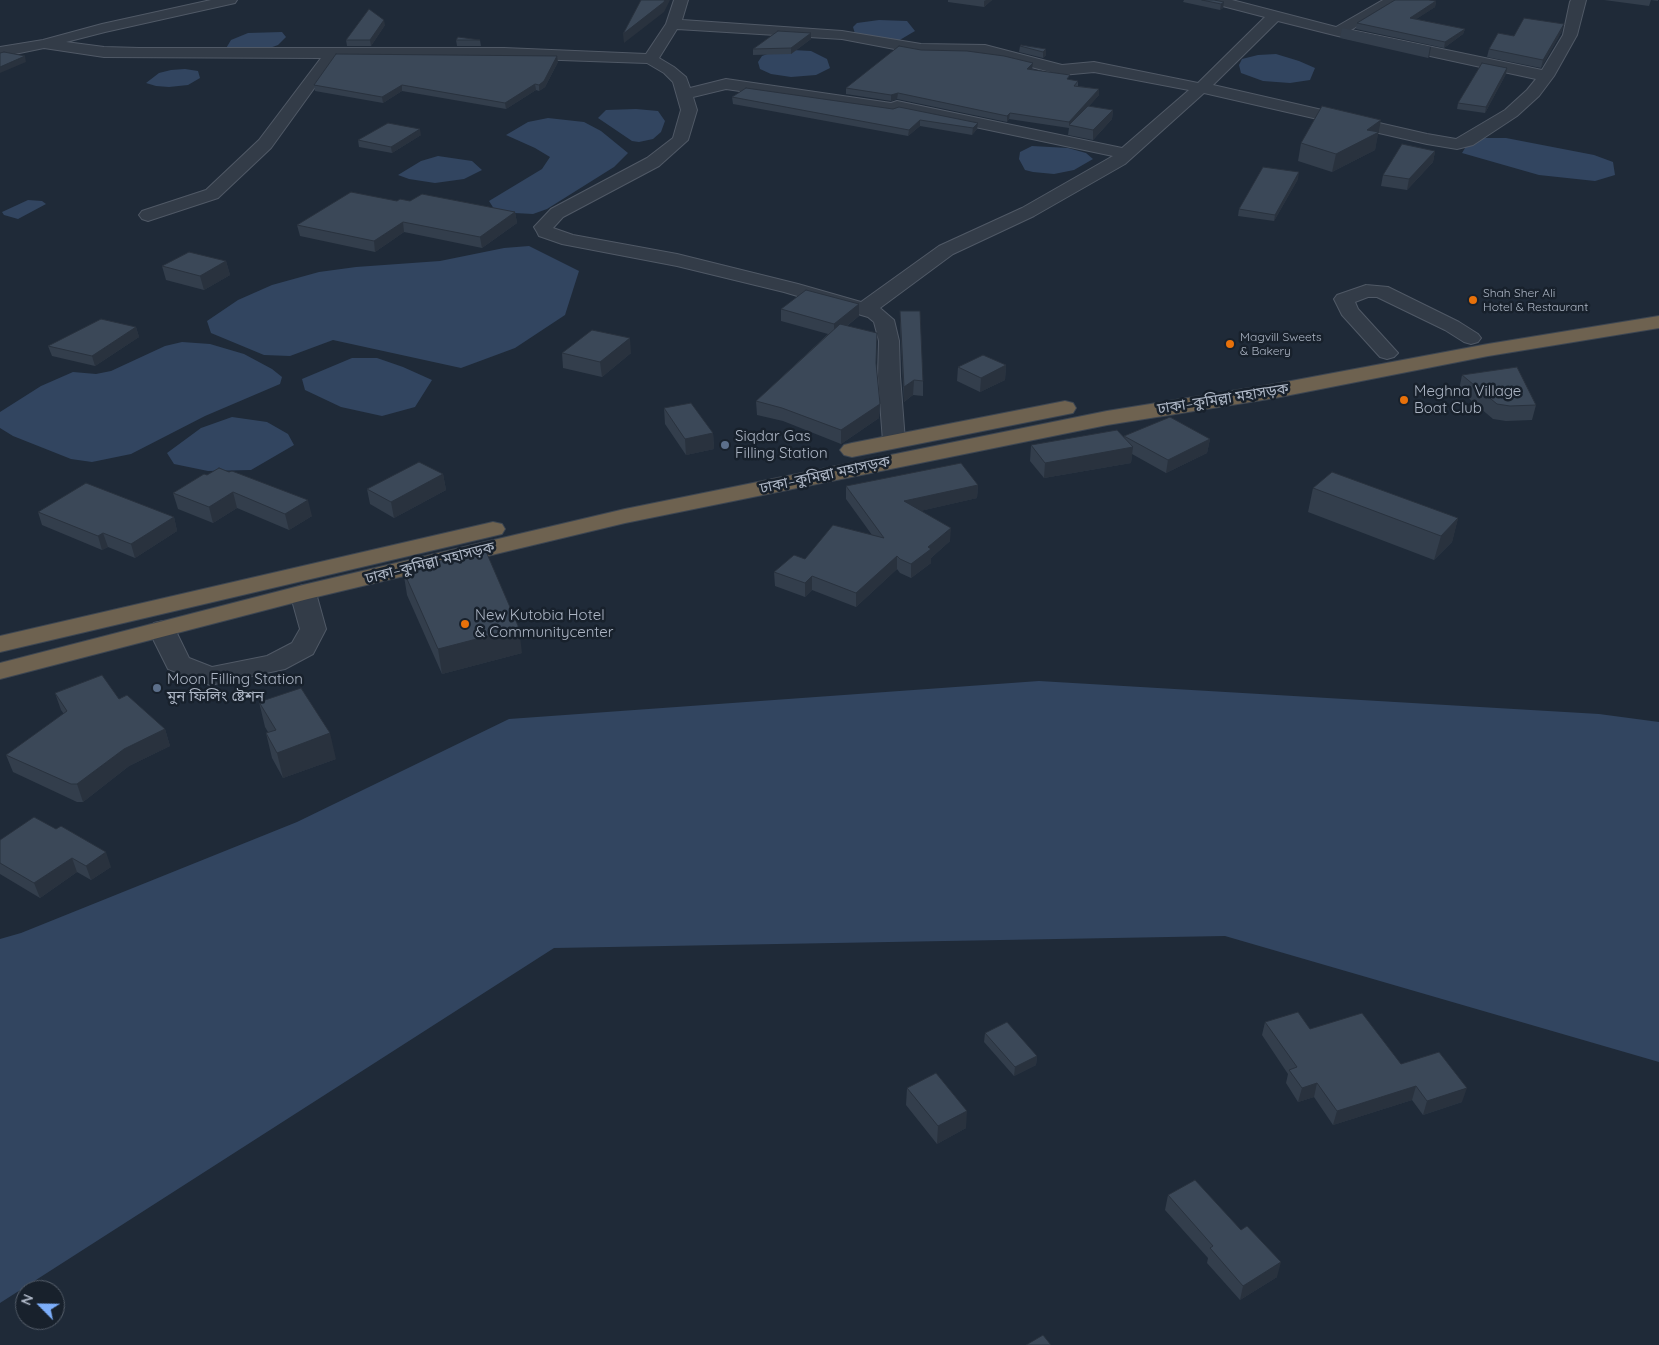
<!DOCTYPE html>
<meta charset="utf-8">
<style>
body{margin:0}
#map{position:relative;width:1659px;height:1345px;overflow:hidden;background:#1f2a38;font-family:Quicksand,sans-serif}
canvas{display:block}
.north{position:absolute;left:15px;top:1280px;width:50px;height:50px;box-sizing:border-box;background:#18212c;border:1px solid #545d69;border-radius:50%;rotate:293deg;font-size:14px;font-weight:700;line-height:20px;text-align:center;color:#adb6c5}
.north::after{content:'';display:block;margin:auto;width:18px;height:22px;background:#7caefa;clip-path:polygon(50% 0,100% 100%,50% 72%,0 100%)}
</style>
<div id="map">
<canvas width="1659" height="1345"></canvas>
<div class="north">N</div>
</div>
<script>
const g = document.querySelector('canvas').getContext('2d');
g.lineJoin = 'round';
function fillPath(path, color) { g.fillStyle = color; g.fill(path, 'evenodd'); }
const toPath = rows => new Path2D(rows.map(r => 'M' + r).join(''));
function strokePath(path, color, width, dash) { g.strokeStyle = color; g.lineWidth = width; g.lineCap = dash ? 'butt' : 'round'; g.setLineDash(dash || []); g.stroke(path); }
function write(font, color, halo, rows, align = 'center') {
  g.font = font + ' Quicksand,"Noto Sans Bengali",sans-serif'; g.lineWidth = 5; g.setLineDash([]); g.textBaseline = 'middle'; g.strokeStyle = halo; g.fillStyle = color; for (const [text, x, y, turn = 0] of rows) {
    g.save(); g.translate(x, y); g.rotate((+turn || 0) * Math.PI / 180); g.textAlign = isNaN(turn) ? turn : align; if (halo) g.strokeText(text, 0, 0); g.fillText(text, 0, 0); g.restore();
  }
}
fillPath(toPath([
 [879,20,907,21,915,31,898,41,856,37,853,27,857,23],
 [282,32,286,37,278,45,264,50,225,50,231,40,248,33],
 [792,50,811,51,827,59,830,68,816,75,791,77,771,74,760,69,758,62,762,56,775,51],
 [1276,54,1299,61,1315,68,1310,80,1290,83,1263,81,1241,73,1239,65,1242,59,1258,55],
 [185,69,198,71,200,78,188,85,169,87,156,86,146,83,159,73,171,70],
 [636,109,658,111,665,121,661,132,653,139,639,142,632,141,598,118,606,110],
 [548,118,584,122,601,131,628,153,614,167,547,209,533,214,496,212,489,201,542,169,550,157,535,148,506,135,528,122],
 [1477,138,1506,138,1594,155,1613,162,1615,175,1595,181,1539,175,1462,153,1468,143],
 [1032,146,1068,148,1086,153,1093,159,1074,170,1054,174,1033,172,1025,170,1019,159,1020,152],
 [438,156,472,161,482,170,464,179,435,183,409,179,398,175,421,161],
 [28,200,42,201,46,204,18,219,4,215,2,212],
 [529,246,579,271,565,315,515,348,461,368,333,340,290,356,264,355,211,333,207,321,238,300,272,285,319,272,356,267,440,261,504,248],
 [182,342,210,344,244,354,272,369,282,377,280,384,205,416,131,454,92,462,71,459,13,436,0,428,0,412,41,386,73,372,96,374,111,371,165,346],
 [352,358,377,358,403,367,432,380,415,407,382,416,341,407,305,390,302,379],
 [232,417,267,422,288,434,294,445,251,470,208,471,174,464,167,453,201,428],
 [1039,681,1599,714,1659,722,1659,1062,1225,936,554,948,0,1303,0,939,21,933,297,822,509,719]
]), '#324560');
const minor = toPath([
 [211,0,237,0,235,3,105,32,66,42,104,47,139,48,504,48,646,54,666,24,674,0,688,0,682,20,842,31,921,44,985,45,1062,65,1094,62,1198,83,1265,17,1211,3,1209,0,1232,0,1336,27,1383,0,1400,0,1351,30,1542,70,1563,35,1570,2,1571,0,1586,0,1577,35,1554,76,1539,96,1517,116,1473,145,1457,149,1427,144,1204,93,1125,164,1034,216,953,254,880,308,894,320,899,341,900,376,905,441,902,446,894,448,886,446,883,441,878,376,879,341,874,322,868,317,784,292,677,266,562,244,539,236,537,232,534,227,551,209,647,158,673,138,681,110,673,82,664,73,647,63,504,58,336,58,271,148,218,198,154,219,148,221,142,219,139,215,142,211,206,190,259,140,321,58,104,57,44,48,0,57,0,47,43,40,102,24,211,0],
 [1278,21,1338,36,1536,79,1527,90,1505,110,1456,139,1427,134,1213,85,1278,21],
 [677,29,842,39,921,54,985,55,1062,75,1094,72,1189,90,1122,148,897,101,891,103,726,79,690,88,686,77,674,67,659,58,677,29],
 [726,89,893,113,899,111,1113,156,1022,208,939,246,861,302,798,284,677,254,573,235,553,228,563,217,659,166,688,140,697,110,693,97,726,89],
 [1366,285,1388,287,1459,322,1478,334,1481,338,1478,342,1471,344,1464,342,1445,330,1377,297,1368,297,1355,302,1358,309,1398,353,1394,357,1387,359,1380,357,1342,315,1334,299,1337,295,1366,285],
 [303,585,312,588,316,593,326,629,313,654,285,669,210,685,168,669,154,641,150,629,154,623,163,621,172,623,189,658,212,667,267,656,292,643,300,629,290,593,294,588,303,585]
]);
const highway = toPath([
 [1659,316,1659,328,1488,356,1275,398,1107,425,625,523,308,599,0,679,0,663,303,585,625,509,1107,411,1275,384,1488,344,1659,316],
 [1065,401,1073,403,1076,408,1073,413,852,457,844,455,840,450,844,445,852,443,1065,401],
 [493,522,502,524,505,529,502,534,0,652,0,636,493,522]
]);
strokePath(minor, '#505966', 2);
strokePath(highway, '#3d4652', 2);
fillPath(minor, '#333c48');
fillPath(highway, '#6e6250');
fillPath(toPath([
 [948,0,992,0,984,7,948,2],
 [1184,0,1214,0,1224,2,1223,8,1220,10,1183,2],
 [1604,0,1658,0,1658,1,1651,0,1649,6],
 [1436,1,1435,7,1416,19,1465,29,1463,34,1444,48,1356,29,1357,23],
 [385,25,371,46,347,46,346,40],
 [1342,28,1431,47,1429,58,1428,58,1340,38],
 [1562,31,1541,68,1487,57,1489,49],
 [811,33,811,39,791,54,753,55,753,49],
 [456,40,480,40,481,46,457,46],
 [1020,46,1046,49,1046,55,1043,58,1019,52],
 [921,50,1033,63,1032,69,1070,80,1078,81,1078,86,1099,89,1099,95,1089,106,1113,110,1112,119,1093,140,1068,135,1069,128,1009,119,1007,122,897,99,891,101,846,94,846,88],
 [558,62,545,87,539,91,536,90,506,109,402,91,383,103,315,91,314,85],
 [1506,74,1485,113,1457,109,1458,103],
 [732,97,978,123,977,129,972,135,920,126,908,136,733,104],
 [1378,132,1375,150,1332,172,1298,161,1301,143],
 [421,135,392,153,359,147,358,140],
 [1435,151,1433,162,1407,190,1381,186,1383,175],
 [1298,179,1274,221,1238,216,1239,209],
 [397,201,515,212,517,223,482,248,404,232,375,252,300,236,297,225],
 [226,261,230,275,204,290,166,280,162,266],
 [859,304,859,316,847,326,876,364,880,404,879,418,841,444,783,421,757,415,756,401,828,334,781,321,781,309],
 [900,311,923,381,923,396,913,395,904,402,900,325],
 [136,327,139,337,95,366,52,356,48,346],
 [562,353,631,353,602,377,563,368],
 [1006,365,1005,380,980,392,957,381,958,367],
 [1462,375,1536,405,1532,420,1506,421,1493,419,1459,390],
 [664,408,713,433,714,449,686,455,665,424],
 [1124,436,1210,439,1207,453,1166,473,1132,454,1131,463,1044,478,1030,461,1031,445,1124,438],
 [204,474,312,516,289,530,237,508,213,523,178,509,173,493],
 [443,474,446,490,394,518,370,504,367,489],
 [978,485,977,498,920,511,950,541,931,558,931,563,911,578,900,573,897,569,856,607,812,590,805,597,775,586,774,572,805,559,872,535,846,499,846,486],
 [1313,488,1458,518,1452,542,1434,560,1308,512],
 [38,512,174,517,177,531,135,558,108,547,102,550,42,525],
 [403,570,522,653,442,674,407,595],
 [55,693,119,699,165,729,170,746,129,766,83,802,77,802,13,772,6,755,64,714,61,710],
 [259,702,336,759,283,778,272,758,266,733,268,732,265,727],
 [0,840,111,867,91,880,77,872,40,898,0,874],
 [1265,1022,1310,1029,1401,1064,1462,1102,1423,1115,1412,1100,1333,1125,1314,1097,1298,1102,1286,1083,1288,1074,1262,1035],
 [985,1033,1037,1056,1036,1065,1014,1076,984,1042],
 [907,1088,966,1128,937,1144,906,1105],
 [1168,1195,1241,1230,1277,1277,1240,1300,1207,1263,1208,1258,1165,1210]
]), '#333e4c');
fillPath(toPath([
 [665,0,670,0,664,12,624,43,623,34],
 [986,0,992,0,984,7,984,1],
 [1436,1,1435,7,1409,24,1410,18],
 [1224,2,1223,8,1220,10,1221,4],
 [384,20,385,25,371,46,370,40],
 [1564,24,1562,31,1541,68,1543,60],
 [1465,29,1463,34,1444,48,1445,42],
 [811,33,811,39,791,54,791,48],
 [1430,47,1431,47,1429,58,1428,58],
 [1046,49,1046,55,1043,58,1043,52],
 [25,56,26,62,0,73,0,67],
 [557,56,558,62,545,87,539,91,539,85],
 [1033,63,1032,69,1027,69],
 [1507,68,1506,74,1485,113,1486,107],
 [535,84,536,90,506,109,505,103],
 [402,85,402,91,383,103,382,97],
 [1099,89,1099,95,1072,126,1069,125,1069,129,1069,122],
 [898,93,897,99,891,101,891,95],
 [1113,110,1112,119,1093,140,1093,130],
 [1010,113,1009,119,1007,122,1007,116],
 [920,120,920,126,908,136,909,130],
 [1381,120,1375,150,1332,172,1336,154],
 [978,123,977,129,972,135,973,128],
 [420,129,421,135,392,153,391,147],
 [1435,151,1433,162,1407,190,1409,179],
 [1299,172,1298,179,1274,221,1275,215],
 [515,212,517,223,482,248,480,237],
 [403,222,404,232,375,252,374,241],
 [226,261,230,275,204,290,200,276],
 [859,304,859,316,834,336,834,324],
 [136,327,139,337,95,366,92,356],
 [630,338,631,353,602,377,600,362],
 [1006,365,1005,380,980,392,981,378],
 [914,380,913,395,904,402,904,387],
 [880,404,879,418,841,444,841,430],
 [713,433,714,449,686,455,685,439],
 [1210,439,1207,453,1166,473,1168,460],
 [1133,447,1131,463,1044,478,1045,463],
 [443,474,446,490,394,518,391,502],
 [978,485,977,498,903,515,904,501],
 [233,492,237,508,213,523,209,507],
 [308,500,312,516,289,530,285,514],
 [174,517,177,531,135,558,131,544],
 [1458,518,1452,542,1434,560,1441,536],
 [951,528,950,541,931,558,931,563,911,578,911,564,928,547],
 [103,533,108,547,102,550,98,536],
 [897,556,897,569,856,607,856,593],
 [812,576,812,590,805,597,805,583],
 [519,628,522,653,442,674,438,649],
 [165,729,170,746,129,766,83,802,77,784,124,749],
 [330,733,336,759,283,778,277,753],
 [106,852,111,867,91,880,86,866],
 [72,858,77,872,40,898,34,883],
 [1037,1056,1036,1065,1014,1076,1015,1067],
 [1317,1083,1314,1097,1298,1102,1302,1088],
 [1416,1086,1412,1100,1333,1125,1337,1111],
 [1467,1088,1462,1102,1423,1115,1427,1101],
 [967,1111,966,1128,937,1144,938,1126],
 [1281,1262,1277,1277,1240,1300,1243,1286]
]), '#29323e');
const building = toPath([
 [641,0,665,0,664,2,623,34,641,0],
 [1202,0,1214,0,1224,2,1221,4,1202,0],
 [1395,0,1429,0,1436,1,1410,18,1465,29,1445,42,1357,23,1395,0],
 [369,9,384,20,370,40,346,40,369,9],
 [1524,18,1564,24,1543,60,1489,49,1498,33,1514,36,1524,18],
 [778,31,811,33,791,48,753,49,778,31],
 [458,37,480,40,456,40,458,37],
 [1021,45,1046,49,1043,52,1020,46,1021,45],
 [899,46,921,50,967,51,1004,56,1033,63,1027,69,1070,75,1067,79,1078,81,1074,86,1099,89,1069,122,1010,113,1007,116,898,93,891,95,846,88,899,46],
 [4,52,25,56,0,67,0,53,4,52],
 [336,54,557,56,544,81,539,85,535,84,505,103,402,85,382,97,314,85,336,54],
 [1482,63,1507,68,1486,107,1458,103,1482,63],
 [746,88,893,109,899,107,978,123,973,128,920,120,909,130,732,97,746,88],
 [1088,106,1113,110,1093,130,1069,125,1088,106],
 [1322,106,1381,120,1367,130,1379,132,1336,154,1301,143,1322,106],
 [388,123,420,129,391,147,358,140,388,123],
 [1402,144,1435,151,1409,179,1383,175,1402,144],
 [1263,167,1299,172,1275,215,1239,209,1263,167],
 [351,192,397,201,400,199,410,201,422,194,515,212,480,237,403,222,374,241,297,225,351,192],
 [189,252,226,261,200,276,162,266,189,252],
 [806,290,859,304,834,324,781,309,806,290],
 [900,311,920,311,923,381,914,380,904,387,900,311],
 [101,319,136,327,92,356,48,346,101,319],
 [840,324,877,333,876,363,880,404,841,430,782,408,756,401,840,324],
 [592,330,630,338,600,362,562,353,592,330],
 [983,355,1006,365,981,378,958,367,983,355],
 [1517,367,1536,405,1510,406,1497,404,1462,375,1517,367],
 [691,403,713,433,685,439,664,408,691,403],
 [1170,417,1210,439,1168,460,1124,436,1170,417],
 [1117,430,1133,447,1045,463,1031,445,1117,430],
 [419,462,443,474,391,502,367,489,419,462],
 [961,463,978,485,904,501,951,528,928,547,931,549,911,564,900,559,897,556,856,593,812,576,805,583,774,572,794,555,805,559,833,525,884,538,846,486,961,463],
 [219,468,229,472,232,471,308,500,285,514,233,492,209,507,173,493,204,474,207,475,219,468],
 [1332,472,1458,518,1441,536,1313,488,1332,472],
 [86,483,174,517,131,544,103,533,98,536,38,512,86,483],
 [485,549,519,628,438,649,403,570,485,549],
 [102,675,119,699,127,695,165,729,124,749,77,784,71,784,6,755,67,711,55,693,102,675],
 [301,688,330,733,277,753,266,733,276,730,259,702,301,688],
 [34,817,56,829,61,826,106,852,86,866,72,858,34,883,0,863,0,840,34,817],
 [1298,1012,1310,1029,1362,1013,1401,1064,1439,1052,1467,1088,1427,1101,1416,1086,1337,1111,1317,1083,1302,1088,1289,1070,1297,1067,1265,1022,1298,1012],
 [1007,1022,1037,1056,1015,1067,985,1033,1007,1022],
 [936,1073,967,1111,938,1126,907,1088,936,1073],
 [1195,1180,1241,1230,1247,1226,1281,1262,1243,1286,1210,1248,1213,1246,1168,1195,1195,1180],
 [1043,1335,1051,1345,1026,1345,1043,1335]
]);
fillPath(building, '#3b4858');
strokePath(building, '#29323e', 1);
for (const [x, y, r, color] of [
 [1473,300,5,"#e8710a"],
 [1230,344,5,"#e8710a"],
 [1404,400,5,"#e8710a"],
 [725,445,5,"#5c6f8a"],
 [465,624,5,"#e8710a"],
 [157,688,5,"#5c6f8a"]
]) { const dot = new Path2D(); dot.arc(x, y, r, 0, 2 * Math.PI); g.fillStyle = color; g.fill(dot); strokePath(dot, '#18212c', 2); }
write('12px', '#adb6c5', '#18212c', [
 ["Shah Sher Ali",1483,293],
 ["Hotel & Restaurant",1483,307],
 ["Magvill Sweets",1240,337],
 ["& Bakery",1240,351]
], 'left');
write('15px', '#adb6c5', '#18212c', [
 ["Meghna Village",1414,391],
 ["Boat Club",1414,408],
 ["Siqdar Gas",735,436],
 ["Filling Station",735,453],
 ["New Kutobia Hotel",475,615],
 ["& Communitycenter",475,632],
 ["Moon Filling Station",167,679],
 ["মুন ফিলিং ষ্টেশন",167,696]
], 'left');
write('15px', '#adb6c5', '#18212c', [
 ["ঢাকা–কুমিল্লা মহাসড়ক",1223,399,-9],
 ["ঢাকা–কুমিল্লা মহাসড়ক",825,475,-12],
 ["ঢাকা–কুমিল্লা মহাসড়ক",430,563,-14]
]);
</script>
